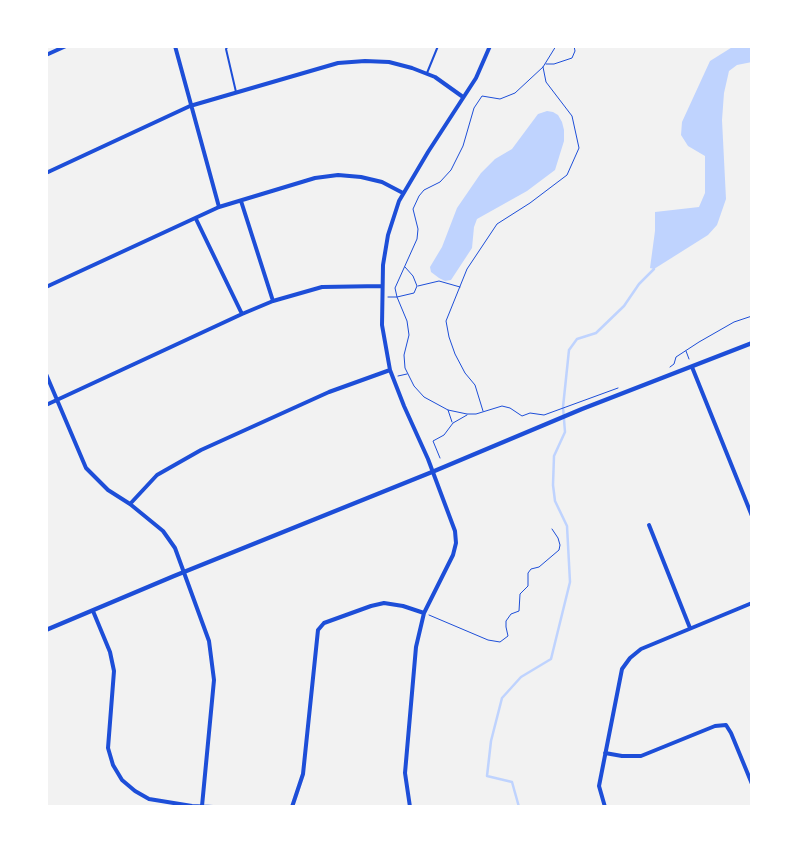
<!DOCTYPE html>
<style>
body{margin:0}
#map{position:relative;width:798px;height:853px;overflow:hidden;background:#f2f2f2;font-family:Raleway,sans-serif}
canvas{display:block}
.frame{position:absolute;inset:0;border:48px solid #fff;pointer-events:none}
</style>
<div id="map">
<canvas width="798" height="853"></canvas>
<div class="frame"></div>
</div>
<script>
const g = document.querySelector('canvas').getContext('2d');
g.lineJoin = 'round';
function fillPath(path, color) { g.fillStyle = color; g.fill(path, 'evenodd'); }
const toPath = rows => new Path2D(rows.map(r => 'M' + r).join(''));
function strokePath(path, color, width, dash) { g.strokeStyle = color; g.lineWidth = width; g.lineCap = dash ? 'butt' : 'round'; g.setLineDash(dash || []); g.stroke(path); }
fillPath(toPath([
 [734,46,752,46,752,62,737,65,729,71,724,93,722,120,726,199,717,225,708,235,654,269,650,268,655,231,655,212,699,207,705,193,705,156,688,146,681,135,682,122,710,61],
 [547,111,553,112,558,115,562,122,564,130,564,141,555,170,527,191,477,219,474,227,472,248,451,280,445,281,439,278,431,272,430,267,442,247,457,208,481,173,495,159,512,149,538,114]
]), '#bfd3fe');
strokePath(toPath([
 [519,807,512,782,487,776,491,741,502,698,521,677,551,659,570,582,567,526,555,501,553,485,554,456,565,432,563,407,569,350,577,339,596,333,624,306,639,284,654,269]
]), '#bfd3fe', 2.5);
strokePath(toPath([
 [556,46,543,67,515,93,500,99,482,96,474,108,463,146,451,170,440,182,424,190,419,196,413,209,418,229,417,239,395,288,397,297,407,321,409,335,404,355,405,368,414,386,424,397,448,410,467,414,476,414,502,406,510,408,522,416,530,413,544,415,618,388],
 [546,64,554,64,572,58,575,51,574,46],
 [418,286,439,281,460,287],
 [388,297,397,297,414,293,417,286,413,276,405,267],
 [686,351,689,359],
 [670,367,674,364,676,357,699,342,734,322,752,316],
 [398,376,407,374],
 [448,410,452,422],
 [483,411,475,385,465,373,455,354,449,337,446,321,467,269,497,224,530,203,567,175,579,148,572,116,546,82,543,67],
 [440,458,433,441,444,435,453,423,467,415],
 [429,615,488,640,500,642,508,636,506,627,506,621,511,614,519,611,520,594,528,586,528,573,531,569,539,567,559,550,560,545,558,538,552,529]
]), '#1d4ed8', 1);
strokePath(toPath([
 [228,46,226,49,236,92],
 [427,73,438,46]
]), '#1d4ed8', 2);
strokePath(toPath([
 [175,46,219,207],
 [46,55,66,46],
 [46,173,190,106,338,63,365,61,389,62,412,68,435,77,463,97],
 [241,201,273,301],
 [196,219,242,314],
 [46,287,219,207,315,178,338,175,361,177,382,182,403,193],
 [692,367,752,516],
 [46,374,86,468,108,490,130,504,163,531,175,548,209,641,214,680,202,806],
 [46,405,242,314,273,301,322,287,382,286],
 [130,504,157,475,201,450,329,392,390,370],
 [649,525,690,628],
 [93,611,110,652,114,671,108,748,113,765,122,780,135,791,149,799,192,806,213,807],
 [605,753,622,756,641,756,715,726,726,725,731,733,752,784],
 [292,807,303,774,318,630,324,623,371,606,384,603,403,606,424,613],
 [410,807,405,773,416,647,424,613,453,555,456,543,455,531,428,459,404,406,390,370,382,325,383,265,388,235,399,201,428,152,476,78,490,46],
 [605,807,599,786,622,669,630,658,641,649,752,603]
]), '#1d4ed8', 4);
strokePath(toPath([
 [46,630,174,576,432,472,582,409,752,343]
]), '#1d4ed8', 4.5);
</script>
